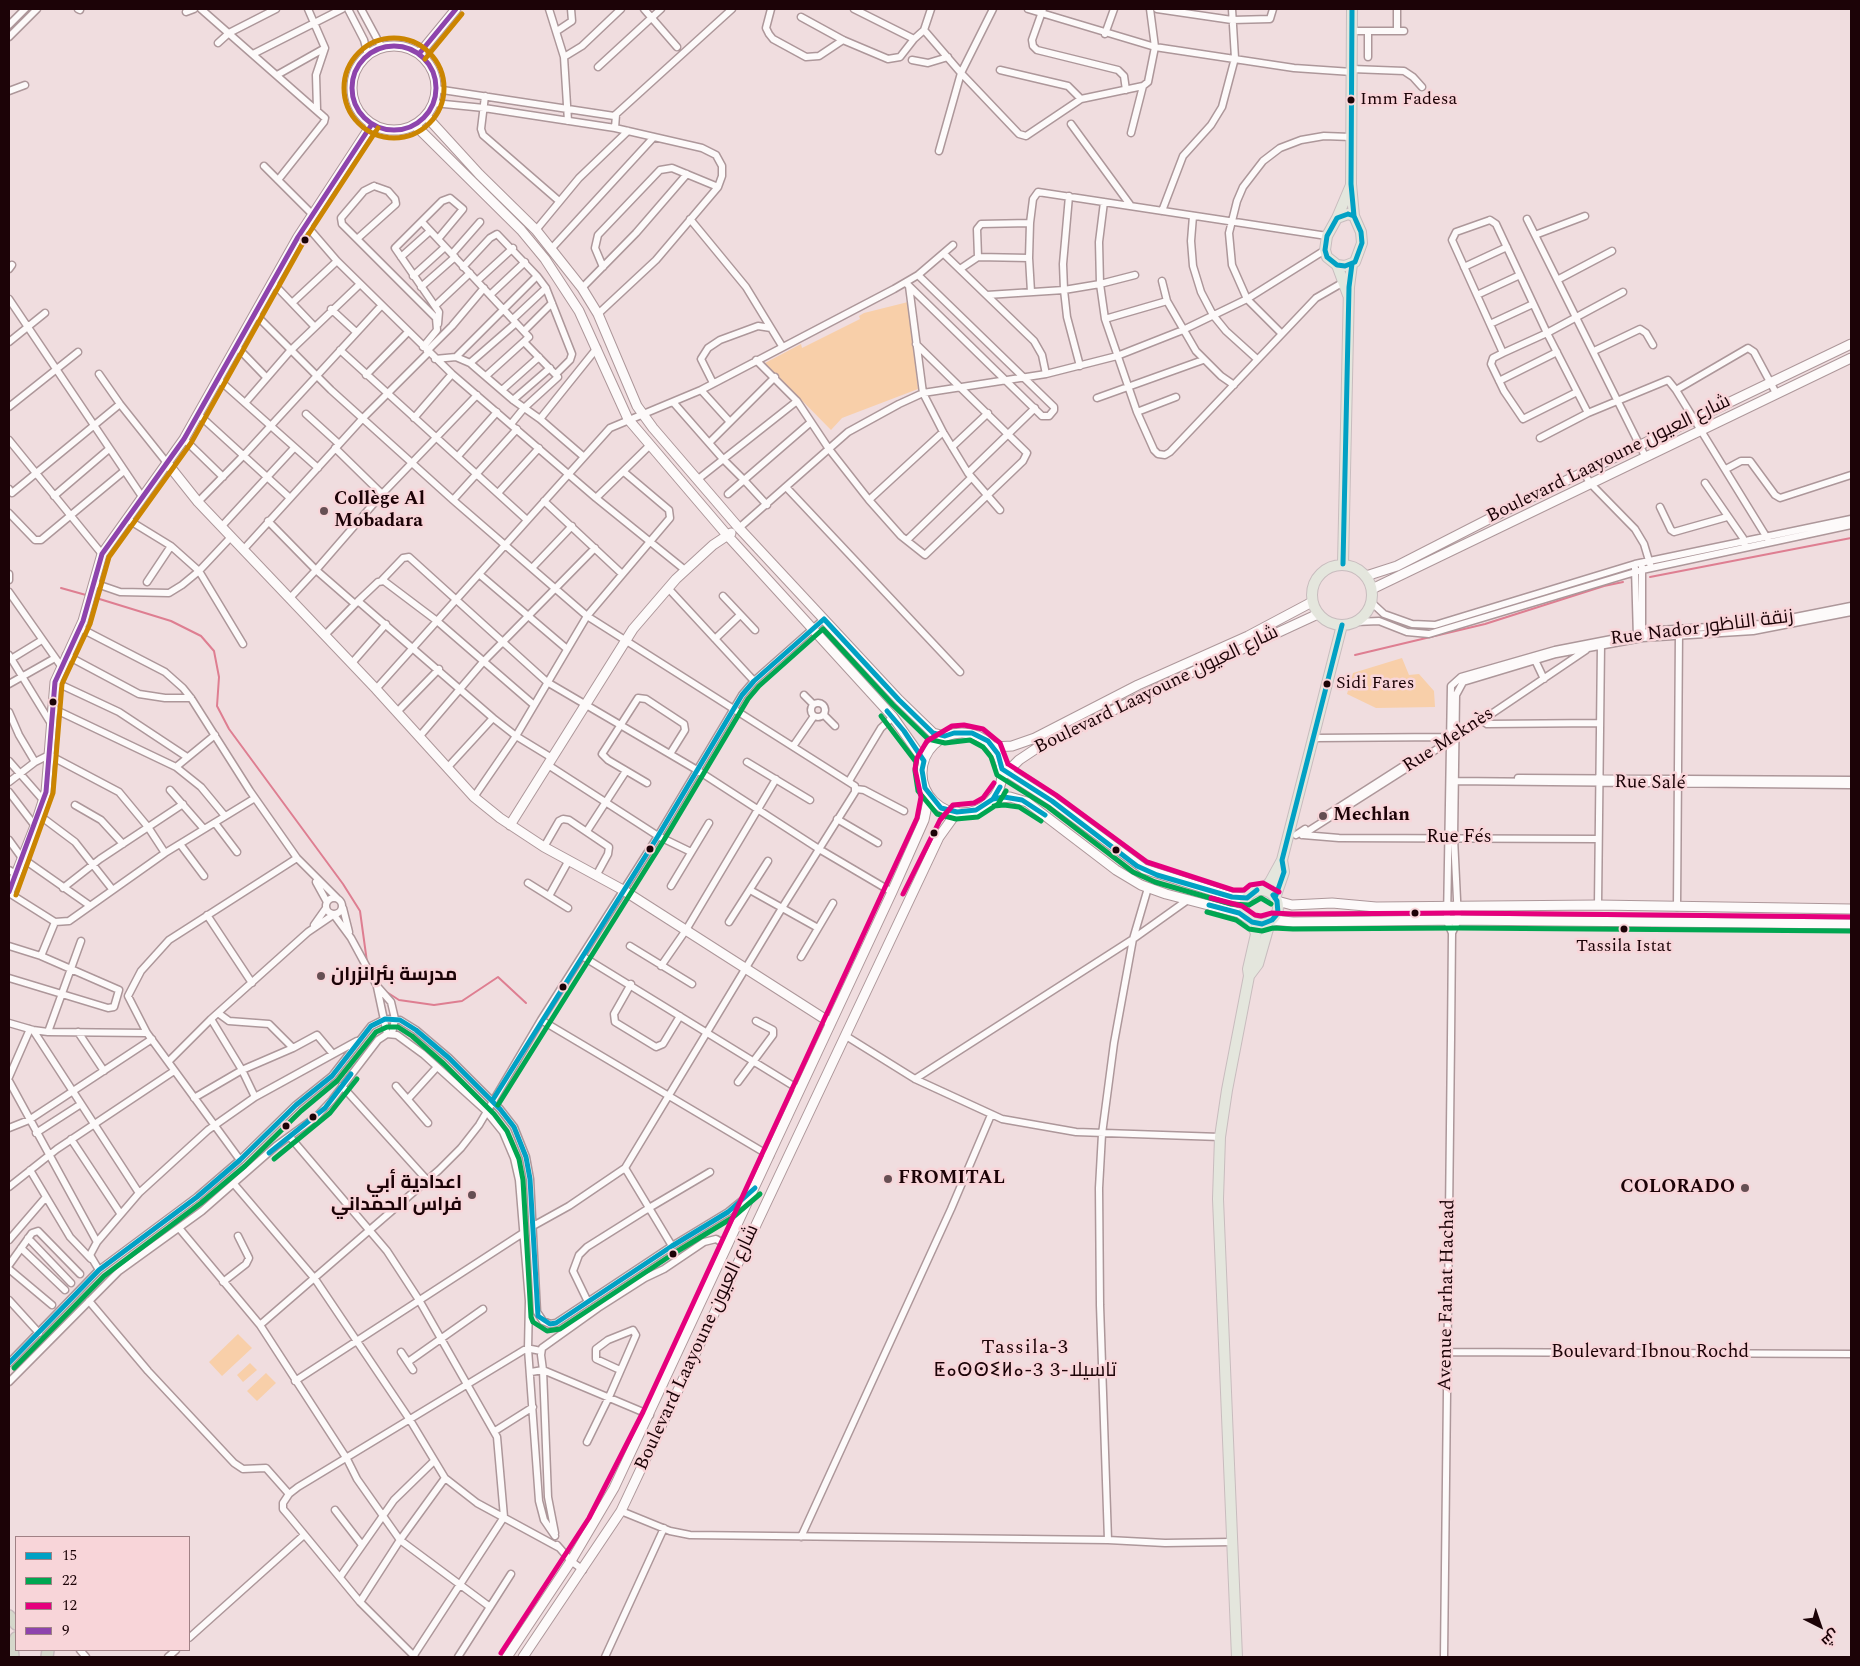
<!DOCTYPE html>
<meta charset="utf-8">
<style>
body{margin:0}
#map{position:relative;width:1860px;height:1666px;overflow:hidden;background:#f0dddf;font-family:Spectral,Cairo,serif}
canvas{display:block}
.frame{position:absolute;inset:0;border:10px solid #1c0307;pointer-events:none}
.legend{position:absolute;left:15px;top:1536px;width:175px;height:115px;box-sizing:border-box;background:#f8d5d9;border:1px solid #a08185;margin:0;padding:6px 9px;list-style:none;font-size:15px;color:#1c0307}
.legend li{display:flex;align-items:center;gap:10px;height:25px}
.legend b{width:25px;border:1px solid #a08185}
.north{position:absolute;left:1795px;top:1601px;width:50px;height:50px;-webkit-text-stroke:4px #f8d5d9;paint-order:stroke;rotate:139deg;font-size:14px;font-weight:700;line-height:20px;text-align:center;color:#1c0307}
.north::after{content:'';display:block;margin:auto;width:18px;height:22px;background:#1c0307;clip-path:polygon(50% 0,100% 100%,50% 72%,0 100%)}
</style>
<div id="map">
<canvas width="1860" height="1666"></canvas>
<div class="frame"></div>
<ul class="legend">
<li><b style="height:6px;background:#01a1c4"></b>15</li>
<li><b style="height:6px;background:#00a651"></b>22</li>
<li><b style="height:6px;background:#e5007d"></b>12</li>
<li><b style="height:6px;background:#8e44ad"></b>9</li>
</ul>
<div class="north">ش</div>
</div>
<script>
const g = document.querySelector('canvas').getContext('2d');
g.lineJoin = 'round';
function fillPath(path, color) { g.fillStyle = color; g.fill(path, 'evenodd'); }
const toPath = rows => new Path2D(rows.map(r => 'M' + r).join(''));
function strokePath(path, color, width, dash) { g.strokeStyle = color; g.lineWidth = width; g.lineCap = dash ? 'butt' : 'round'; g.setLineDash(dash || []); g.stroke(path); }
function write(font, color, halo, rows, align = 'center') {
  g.font = font + ' Spectral,Cairo,"Noto Sans Tifinagh",serif'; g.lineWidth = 5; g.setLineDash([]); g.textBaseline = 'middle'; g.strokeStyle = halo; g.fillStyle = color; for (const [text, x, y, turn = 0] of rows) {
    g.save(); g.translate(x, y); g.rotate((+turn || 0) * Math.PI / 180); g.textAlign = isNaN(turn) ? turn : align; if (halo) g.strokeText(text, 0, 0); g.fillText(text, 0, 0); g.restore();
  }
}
fillPath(toPath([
 [908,302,918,389,842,418,831,430,765,363,801,344,802,348,860,319,859,316,864,313],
 [1402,658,1409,675,1419,674,1434,691,1435,707,1376,708,1347,694,1353,673],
 [238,1334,252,1348,222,1376,209,1362],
 [250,1363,257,1370,243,1382,237,1375],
 [266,1373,276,1383,257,1401,247,1391]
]), '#f8cfa9');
strokePath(toPath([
 [1650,577,1851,538],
 [61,588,86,595],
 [93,597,171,621,201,636,214,651,219,677,217,706,229,729,343,884,360,911,367,962],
 [1355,655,1485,624,1604,586,1623,582],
 [385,991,399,1000,434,1005,462,1001,498,977,526,1003]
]), '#de7e91', 2);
const street = toPath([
 [78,9,80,10],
 [201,9,325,118,324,122,278,180],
 [308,9,325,48,316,75,317,109],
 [348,9,364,40,368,55],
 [361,9,382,48],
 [549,9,564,57,568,121],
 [644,9,677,47],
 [771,9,766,28,769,34,773,39,806,57,819,56,843,40],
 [854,9,914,39,924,30],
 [931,9,924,30,961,73,939,151],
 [993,9,961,73,1019,134,1026,136,1081,99,1143,86,1148,82,1155,47,1150,9],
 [1028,9,1155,47,1294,68,1352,72],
 [1043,9,1032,40,1033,46,1037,50,1118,70,1124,76,1126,90],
 [1157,9,1232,20,1270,19,1273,9],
 [186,12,194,9],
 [801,17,843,40,888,59,900,57,914,39],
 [9,25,25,9],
 [557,31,572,21,571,9],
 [1352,31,1404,31],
 [1397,31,1397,9],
 [1105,34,1114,9],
 [9,37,37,9],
 [218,43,229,33,276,9],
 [253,54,342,9],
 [564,57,582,46,621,9],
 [1368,57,1368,31],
 [912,60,928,63,948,57],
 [598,67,661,9],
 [1352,69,1404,71,1413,77,1422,87],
 [1000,70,1068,86,1081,99],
 [277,75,325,48],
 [436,89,614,116,732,9],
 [9,91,25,85],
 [485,96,481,129,483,135,559,201],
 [434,103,484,108,615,128],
 [616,115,615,128,702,148,716,155,722,166,722,176,718,187],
 [1071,124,1131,206],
 [1131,133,1143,86],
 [264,166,312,214],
 [374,186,388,191,395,199,396,204,357,239,342,224,341,218,364,191,374,186],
 [1069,196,1063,264,1064,290,1067,317,1080,366],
 [1104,202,1099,242,1100,284,1105,319,1137,412,1154,450,1158,454,1165,455,1170,452,1316,298,1342,283],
 [1162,211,1183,156,1211,125,1222,107,1235,58,1232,9],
 [1193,216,1191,241,1193,266,1201,292,1213,315,1226,331,1257,359],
 [690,219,746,287,771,328],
 [1527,219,1645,456],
 [1490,220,1496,224,1547,333,1503,353,1452,240,1456,232,1490,220],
 [422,222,529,337,486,376],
 [306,225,337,261,452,374,596,498,685,570],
 [536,230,579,178,628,131],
 [1535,235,1585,216],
 [357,239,436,318,437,330,423,347],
 [438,239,463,209,450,198,442,201,395,248,439,312,438,324],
 [552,248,653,138],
 [452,254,480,222],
 [944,254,1034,341,1042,355,1046,374],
 [401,257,430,231],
 [1029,258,978,257,977,229,981,224,1030,223],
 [463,267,490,238,497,234,537,276,546,288,572,354,570,360,556,374],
 [1464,267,1507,247],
 [9,269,12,265],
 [960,269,978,257],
 [413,276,445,247],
 [1559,279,1612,251],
 [477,281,513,248],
 [1162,281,1167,301,1196,351,1221,376,1234,385],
 [272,282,314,326],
 [906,283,1042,416,1049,416,1054,410,1054,407,918,275],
 [909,286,923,393,943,432,968,473,1000,510],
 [421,287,455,257],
 [582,288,636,233,687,174],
 [1031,292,1029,258,1030,223,1033,199,1038,192,1327,236],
 [490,295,525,262],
 [987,295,1064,290,1100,284,1135,275],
 [1477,295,1520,275],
 [9,299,143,498],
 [292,303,337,261],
 [435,306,470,273],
 [331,309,356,332],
 [255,314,331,390,453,500,587,616,855,786,855,792,782,908,625,1168,569,1206,533,1226],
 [598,314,656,260,718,187,672,168,660,170,598,235,595,248,603,267],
 [513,319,546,288],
 [1105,319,1167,301],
 [1490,324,1533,304],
 [524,331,552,303],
 [1281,333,1247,299,1232,265,1229,233,1237,201,1243,187,1263,161,1280,148,1301,140,1324,136,1351,137],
 [9,342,45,313],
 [236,346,266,377],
 [340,350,527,520],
 [427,351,452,326,484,288],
 [1594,351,1640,329,1646,333,1653,345],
 [1503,353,1493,358,1491,364,1504,391,1523,419,1577,392],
 [456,357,537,276],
 [435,359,456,357,470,363,513,400,540,419],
 [756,360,797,401,829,449,869,500,901,536,925,555,1023,461,1027,453,916,344],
 [470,363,516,323],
 [99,374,120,404,167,463],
 [366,375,408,332],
 [218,379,318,468],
 [1499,381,1557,352],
 [713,383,701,359,708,348,720,340,758,326,771,328,782,346],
 [502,390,539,357],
 [701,390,730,422,775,377],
 [1676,390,1748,348,1754,352,1776,393],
 [1097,398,1203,360],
 [513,400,550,368],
 [673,402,723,459,744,480,811,422],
 [245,403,290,351,360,284],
 [9,407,78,352],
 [1137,412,1176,397],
 [1588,413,1547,333,1623,292],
 [198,414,290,498],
 [306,414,339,444],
 [414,418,452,374],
 [511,424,524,408,558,377,525,343],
 [1540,438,1588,413,1668,380,1676,390,1769,541],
 [184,439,223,477],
 [9,440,102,554],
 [709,443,730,422],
 [952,447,988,413],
 [335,448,382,494],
 [458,456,497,412],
 [584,457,540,419,597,348],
 [1726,469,1741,461,1750,461,1775,495,1780,498,1851,475],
 [968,473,1035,408],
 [1584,473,1590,483,1635,529,1644,544,1650,564],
 [697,480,797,401],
 [1705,483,1743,538,1745,546],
 [786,487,960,672],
 [9,489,12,493,120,404],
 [498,493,539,448],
 [728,494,744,480,767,505],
 [54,496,109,449],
 [596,498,649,446],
 [453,500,517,429],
 [869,500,943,432],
 [544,501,621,573],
 [198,502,244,455,381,306],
 [1660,507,1671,530,1674,532,1727,517],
 [9,513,35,540,41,540,124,471],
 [127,519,171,546,199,571,243,644],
 [268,521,316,570,290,598],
 [222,526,294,448],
 [739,528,848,432,899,404,923,393,1046,374,1117,356,1183,330,1247,299,1325,250],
 [907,540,971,478],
 [243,550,363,418,429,352],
 [1642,567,1642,637],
 [532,568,572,526],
 [1635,568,1637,638],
 [9,574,9,580],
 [479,574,567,649],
 [382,580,403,558,409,557,547,682,697,770,819,849,892,892],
 [147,582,171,546],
 [94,583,120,592,169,593,182,585,199,571,231,537],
 [668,588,754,681],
 [9,592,61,666],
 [723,596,755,630],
 [358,601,493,718,516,736,552,758],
 [1371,602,1384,614,1412,624,1435,625,1635,564,1851,519],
 [355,604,316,570,382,494,477,395],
 [1355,622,1379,621,1407,632,1429,634,1642,570,1851,525],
 [80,628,165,672,183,688,191,698,250,791,297,858,337,898],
 [325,635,358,601,378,582,384,581,437,621,534,705],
 [715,639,740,615],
 [9,655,50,722],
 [66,655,139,694,165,698,191,698],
 [11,659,42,640],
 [1535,660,1544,679],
 [352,663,386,624],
 [55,682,119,712,187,757],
 [9,684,55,658],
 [376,689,610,428,701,390,894,289,918,275,953,245],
 [804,695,813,704],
 '811 710a7 7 0 1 1 14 0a7 7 0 1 1-14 0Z',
 [52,708,176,767,215,735],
 [9,712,19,735,35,762],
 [397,712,439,669],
 [824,715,835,726],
 [1480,719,1487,724,1600,723],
 [419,737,483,662,595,548],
 [1315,738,1448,737],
 [794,745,814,716],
 [9,761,44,801],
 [747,762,810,800],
 [548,765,658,836,691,852],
 [176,767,201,787,225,816],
 [448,767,493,718],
 [1518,778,1851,780],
 [849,781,881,728,893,717],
 [1452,781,1851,785],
 [9,782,35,762,49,755,119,792,148,827,165,853],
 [647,783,608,760,602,754,638,698,646,699,684,724,685,730,670,754],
 [856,789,864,790,904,811],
 [170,790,204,829],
 [9,792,35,826],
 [474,797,516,736,587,616,670,518,669,510,624,472],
 [75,805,101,820,123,844],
 [39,815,75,842,112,889],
 [1322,818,1411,761],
 [837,819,878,843],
 [215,823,237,852],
 [587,831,626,771],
 [1296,835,1305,829],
 [1302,835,1481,721,1586,650],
 [1303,835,1339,838,1598,839],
 [9,840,22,858,89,905],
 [180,844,204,876],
 [544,847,559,821,563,819,569,820,609,847,608,854,596,876],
 [9,870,16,874],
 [316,882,327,902],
 [528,883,568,908],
 [671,886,709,823],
 [63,888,100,859,183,804],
 [750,890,818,928],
 [9,893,55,922,69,921,165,853,255,798],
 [549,896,569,860],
 '326 906a8 8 0 1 1 16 0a8 8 0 1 1-16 0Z',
 [1598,905,1601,644],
 [1677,907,1679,631],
 [343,908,349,932],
 [207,915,252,983],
 [334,915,351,938,377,986,391,1002,395,1019,392,1034],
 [729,922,768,861],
 [314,925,326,908],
 [1452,933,1458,920,1454,838,1456,695,1463,682,1556,654,1642,638,1753,631,1851,612],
 [9,946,41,956,119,990,114,1007,108,1008,9,978],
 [630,946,692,984],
 [41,956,55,922],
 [582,956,800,1090],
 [801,957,833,903],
 [661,966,686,930,776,779],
 [631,984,614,1014,615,1022,656,1047,663,1044,680,1016],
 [377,987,387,1034],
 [218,1013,229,1021,269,1024,293,1048],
 [211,1019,242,1070,255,1097],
 [541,1020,770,1156],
 [9,1023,33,1030,48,1032,147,1033],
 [33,1030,139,1193],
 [48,1032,81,941],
 [78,1032,104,1071],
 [846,1036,915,1079,1002,1119,1076,1132,1220,1137],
 [169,1061,211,1019,308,932,333,915],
 [9,1077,30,1029],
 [915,1079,1133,939,1189,899],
 [9,1081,97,1242],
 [738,1082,773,1035,773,1030,756,1021],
 [342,1086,427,1180],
 [396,1086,428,1123],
 [194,1098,242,1070,293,1048,317,1035,333,1054],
 [408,1099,437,1067],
 [9,1128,29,1120,152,1039],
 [36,1133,81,1104],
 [290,1137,387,1251,419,1300,497,1437,504,1517,414,1655],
 [71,1139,120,1213],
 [240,1160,147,1033,128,996,141,971,169,940,297,858],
 [625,1168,672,1246],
 [30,1170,70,1237,91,1259],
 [234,1184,315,1279,410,1420,445,1478,477,1503,558,1547],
 [9,1187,57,1149,174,1071],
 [179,1228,260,1325,347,1459,357,1479,400,1540,490,1607],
 [28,1238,71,1283],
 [9,1240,46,1197],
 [21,1248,65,1290],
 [9,1265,32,1233,38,1231,80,1274],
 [9,1269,52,1305],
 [99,1270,90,1255,97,1242,139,1193,208,1130,255,1097,357,1041],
 [223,1282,246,1264,249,1258,238,1236],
 [9,1300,39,1333],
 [89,1301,148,1371,234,1463,243,1469,266,1468,289,1494],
 [588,1302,573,1271,579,1255,587,1247,649,1208,710,1172],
 [260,1325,439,1170,461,1148,479,1125,541,1020,658,836,742,695,754,681,824,619],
 [401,1352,413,1370],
 [1448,1352,1851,1354],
 [408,1362,483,1309],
 [9,1363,99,1270,197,1197,240,1160,296,1105,332,1076,371,1026,385,1019,400,1020,416,1030,449,1058,500,1109,514,1127,526,1157,530,1179,537,1312,543,1321,550,1324,556,1323,672,1246,728,1212,749,1195],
 [531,1372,543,1370,650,1415],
 [295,1381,523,1233],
 [9,1382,119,1271,202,1211,276,1146,316,1117,332,1100,378,1040,387,1034,397,1035,423,1054,486,1111,503,1132,514,1158,519,1180,529,1301,528,1349,539,1501,544,1520,555,1536],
 [495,1431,533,1407],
 [587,1442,609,1397,636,1335,633,1330,608,1340,596,1349,596,1359,620,1370],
 [335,1510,362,1545],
 [621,1511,670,1531,690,1535,1108,1540,1165,1543,1231,1542],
 [555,1533,548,1497,543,1370,541,1355,542,1348,598,1308,645,1278,664,1269,704,1242,716,1239,728,1246],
 [801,1537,951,1209,991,1115],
 [1108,1540,1100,1305,1099,1188,1102,1134,1114,1043,1133,939,1148,888],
 [557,1545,571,1561,583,1570],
 [340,1577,394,1500,434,1461],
 [360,1602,400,1540,445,1478],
 [189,1638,304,1535],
 [80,1650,86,1657],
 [168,1657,176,1650],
 [415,1657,360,1602,289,1516,283,1509,283,1503,289,1494,298,1487,524,1350,531,1349,541,1351],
 [458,1657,511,1574],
 [605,1657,664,1528],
 [1444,1657,1451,1039,1452,933,1447,921,1451,686,1461,677,1555,650,1658,630,1760,624,1851,606]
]);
const secondary = toPath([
 '352 88a42 42 0 1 1 84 0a42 42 0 1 1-84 0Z',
 [419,54,456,9],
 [426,116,479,174,536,230,582,288,598,314,637,406,653,428,739,528,899,700,933,733,945,736],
 [415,125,521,230,545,259,579,311,628,419,727,535,893,717,924,761],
 [167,463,198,502,376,689,474,797,500,818,544,847,623,890,831,1023],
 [1366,576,1397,566,1530,498,1851,344],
 [1372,589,1851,358],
 '922 773a40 40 0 1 1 80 0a40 40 0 1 1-80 0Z',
 [994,747,1012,746,1035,738,1138,685,1248,636,1312,602],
 [1002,769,1052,801,1144,869,1232,897,1247,898],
 [1002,777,1019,760,1040,746,1173,681,1318,614],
 [993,799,1010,797,1027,802,1116,870,1141,885,1166,894,1239,913,1247,918],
 [510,825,633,629,676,579,713,545,731,533],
 [9,892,35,826,46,792,55,682,83,621,102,554,184,439,298,237,372,124],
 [1277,901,1292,905,1332,903,1376,907,1598,905,1851,909],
 [1272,920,1293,922,1458,920,1851,924],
 [507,1657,571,1561,614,1488,892,892,924,820,929,796],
 [523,1657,621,1511,939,837,957,812]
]);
const primary = toPath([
 [1352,9,1351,184,1354,216,1361,232,1362,243,1355,262,1345,266,1337,265,1327,257,1325,250,1327,236,1337,218,1348,214,1354,216],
 [1337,218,1351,185],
 [1337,265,1348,295],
 [1343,564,1349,287,1352,264],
 '1312 595a30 30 0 1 1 60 0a30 30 0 1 1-60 0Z',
 '1244 907a17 17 0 1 1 34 0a17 17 0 1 1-34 0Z',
 [1263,890,1270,882,1282,860,1342,625],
 [1275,898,1284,872,1282,860],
 [1249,976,1258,964,1270,922],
 [1237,1657,1218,1199,1220,1137,1227,1090,1249,976,1248,969,1256,934,1252,922]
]);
const highway = toPath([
 [9,1616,16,1624],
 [13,1657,12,1647,16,1638],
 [47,1657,48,1650]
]);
strokePath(street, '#ad979a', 9);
strokePath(secondary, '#ad979a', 11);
strokePath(primary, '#c8bcbe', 12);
strokePath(highway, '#c8bcbe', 14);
strokePath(street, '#fdfafa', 6);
strokePath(secondary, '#fdfafa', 9);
strokePath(primary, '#e4e6dd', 10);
strokePath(highway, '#d5d8cb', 11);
strokePath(toPath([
 [1352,9,1351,184,1354,216],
 [1348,214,1354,216,1361,232,1362,243,1355,262,1345,266,1337,265,1327,257,1325,250,1327,236,1337,218,1348,214],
 [1343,564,1349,287,1352,264],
 [887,711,904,731,924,761,922,770,925,788,941,808,957,812,976,810,993,799,1000,787],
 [993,799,1004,797,1022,800,1045,815],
 [1275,898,1284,872,1282,860,1342,625],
 [1209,905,1239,913,1252,922,1262,924,1272,920,1278,913,1277,901,1273,895],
 [492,1101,658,836,742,695,754,681,824,619,899,700,933,733,945,736,954,733,972,733,988,741,998,754,1002,769,1052,801,1137,866,1157,875,1232,897,1247,898,1257,890],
 [269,1153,325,1108,351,1074],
 [9,1363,99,1270,197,1197,240,1160,296,1105,332,1076,371,1026,385,1019,400,1020,416,1030,449,1058,500,1109,514,1127,526,1157,530,1179,538,1316,550,1324,556,1323,672,1246,728,1212,755,1188]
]), '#01a1c4', 5);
strokePath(toPath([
 [881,716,916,762,915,771,918,791,937,814,956,819,978,817,998,804,1006,791],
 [994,806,1004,805,1019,807,1041,821],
 [1207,912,1236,920,1249,929,1262,931,1273,928,1293,929,1458,928,1851,931],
 [498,1105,664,840,748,699,759,686,823,629,893,705,928,739,945,743,970,740,983,747,991,757,997,775,1048,807,1133,872,1155,882,1231,904,1249,905,1261,898,1271,904],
 [274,1159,330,1113,357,1079],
 [14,1368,104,1276,201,1203,245,1166,301,1111,337,1081,376,1032,387,1027,398,1027,412,1036,444,1064,494,1114,507,1131,519,1159,523,1180,531,1317,533,1322,547,1331,560,1329,676,1252,732,1218,760,1194]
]), '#00a651', 5);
strokePath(toPath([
 [903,894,940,820,953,805,974,803,983,798,994,783],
 [1211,898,1242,906,1255,915,1261,916,1272,913,1293,914,1458,913,1851,917],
 [501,1653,589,1518,643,1412,917,818,921,797,915,769,917,758,927,741,952,726,964,725,983,729,1000,743,1008,764,1056,795,1147,862,1233,890,1244,890,1250,885,1263,883,1279,892]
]), '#e5007d', 5);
strokePath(toPath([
 '352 88a42 42 0 1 1 84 0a42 42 0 1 1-84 0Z',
 [419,54,456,9],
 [9,892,46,792,55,682,83,621,102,554,184,439,298,237,372,124]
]), '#8e44ad', 5);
strokePath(toPath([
 '344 88a50 50 0 1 1 100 0a50 50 0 1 1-100 0Z',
 [425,59,462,14],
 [16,895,53,793,62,684,90,624,109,557,191,443,304,241,378,128]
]), '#cb8501', 5);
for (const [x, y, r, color] of [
 [1351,100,4.5,"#1c0307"],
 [305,240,4.5,"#1c0307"],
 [324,511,5,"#664f53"],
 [1327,684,4.5,"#1c0307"],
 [53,702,4.5,"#1c0307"],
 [1323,816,5,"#664f53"],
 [934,833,4.5,"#1c0307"],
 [650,849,4.5,"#1c0307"],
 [1116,850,4.5,"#1c0307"],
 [1415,913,4.5,"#1c0307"],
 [1624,929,4.5,"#1c0307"],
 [321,976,5,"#664f53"],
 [563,987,4.5,"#1c0307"],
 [313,1117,4.5,"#1c0307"],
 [286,1126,4.5,"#1c0307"],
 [888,1179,5,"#664f53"],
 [1745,1188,5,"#664f53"],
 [472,1195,5,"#664f53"],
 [673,1254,4.5,"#1c0307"]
]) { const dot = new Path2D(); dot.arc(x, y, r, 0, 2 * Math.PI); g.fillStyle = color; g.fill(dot); strokePath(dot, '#f8d5d9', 2); }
write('18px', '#1c0307', '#f8d5d9', [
 ["Imm Fadesa",1360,100],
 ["Sidi Fares",1336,684],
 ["Tassila Istat",1624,947,"center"]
], 'left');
write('19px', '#1c0307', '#f8d5d9', [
 ["Boulevard Laayoune شارع العيون",1609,460,-26],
 ["Rue Nador زنقة الناظور",1702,629,-7],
 ["Boulevard Laayoune شارع العيون",1157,691,-26],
 ["Rue Meknès",1449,741,-33],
 ["Rue Salé",1650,784,1],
 ["Rue Fés",1459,838],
 ["Avenue Farhat Hachad",1448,1295,-89],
 ["Boulevard Laayoune شارع العيون",698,1348,-65],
 ["Boulevard Ibnou Rochd",1650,1353]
]);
write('bold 19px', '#1c0307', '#f8d5d9', [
 ["Collège Al",334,500],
 ["Mobadara",334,522],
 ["Mechlan",1333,816],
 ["مدرسة بئرانزران",331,976],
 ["FROMITAL",898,1179],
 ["اعدادية أبي",462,1184,"right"],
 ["فراس الحمداني",462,1206,"right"],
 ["COLORADO",1735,1188,"right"]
], 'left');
g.letterSpacing = '1px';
write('20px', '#1c0307', '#f8d5d9', [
 ["Tassila-3",1025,1349],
 ["ⵟⴰⵙⵙⵉⵍⴰ-3 3-تاسيلا",1025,1372]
]);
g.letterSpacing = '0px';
</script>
